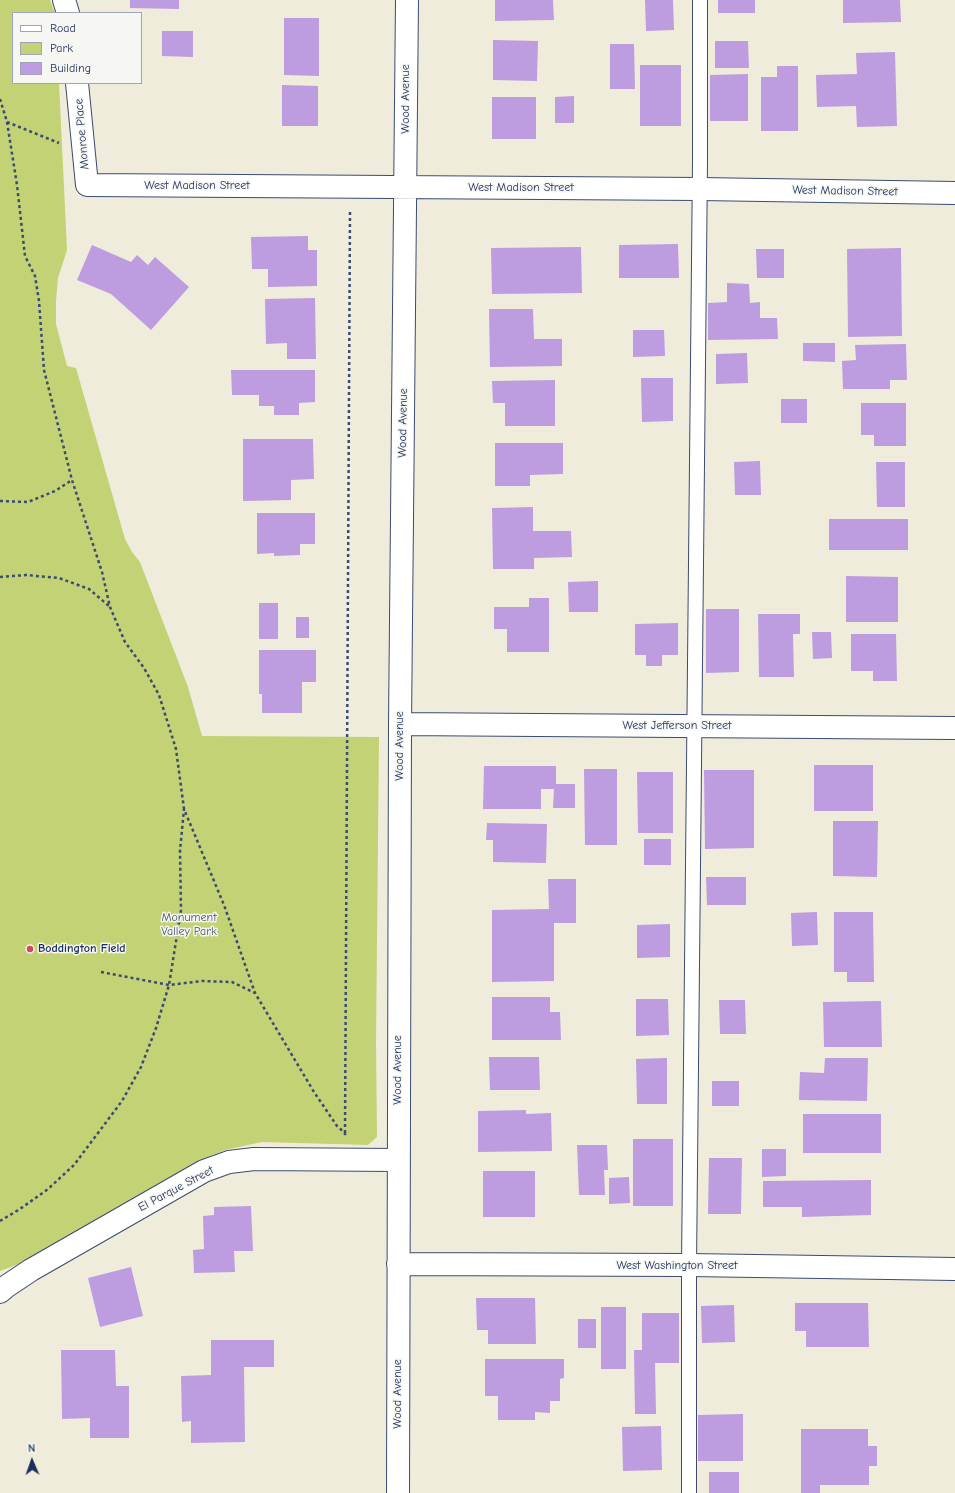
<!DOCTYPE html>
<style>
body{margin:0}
#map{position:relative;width:955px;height:1493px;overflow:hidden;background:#f0ecdb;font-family:"Comic Neue",sans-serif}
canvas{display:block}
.legend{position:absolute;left:12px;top:12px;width:130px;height:72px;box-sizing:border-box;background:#f6f6f2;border:1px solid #9ea6b7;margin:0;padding:5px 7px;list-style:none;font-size:12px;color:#1b2f5e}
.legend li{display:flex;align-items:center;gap:8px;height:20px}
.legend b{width:20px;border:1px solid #9ea6b7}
.north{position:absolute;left:12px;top:1441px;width:40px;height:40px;-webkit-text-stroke:3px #f6f6f2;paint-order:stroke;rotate:358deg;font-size:11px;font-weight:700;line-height:16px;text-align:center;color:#1b2f5e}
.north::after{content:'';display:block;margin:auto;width:14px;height:18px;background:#1b2f5e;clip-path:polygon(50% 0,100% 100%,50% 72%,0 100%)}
</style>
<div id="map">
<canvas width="955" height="1493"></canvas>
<ul class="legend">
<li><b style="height:5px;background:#fff"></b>Road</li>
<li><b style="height:11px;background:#c3d274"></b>Park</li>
<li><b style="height:11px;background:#bd9ce0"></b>Building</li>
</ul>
<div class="north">N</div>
</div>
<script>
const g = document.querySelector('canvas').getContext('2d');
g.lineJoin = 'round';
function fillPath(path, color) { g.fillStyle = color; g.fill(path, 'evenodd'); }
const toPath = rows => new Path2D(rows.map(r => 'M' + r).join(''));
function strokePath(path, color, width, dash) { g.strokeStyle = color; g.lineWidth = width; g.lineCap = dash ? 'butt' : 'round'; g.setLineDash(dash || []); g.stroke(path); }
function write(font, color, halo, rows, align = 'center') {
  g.font = font + ' "Comic Neue",sans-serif'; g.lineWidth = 3; g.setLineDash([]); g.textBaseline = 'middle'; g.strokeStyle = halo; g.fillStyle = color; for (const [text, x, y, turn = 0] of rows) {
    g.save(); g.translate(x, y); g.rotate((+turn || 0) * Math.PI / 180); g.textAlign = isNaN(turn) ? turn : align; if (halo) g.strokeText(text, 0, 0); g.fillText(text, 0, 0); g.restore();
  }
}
fillPath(toPath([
 [0,0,50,0,55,13,13,13,13,83,59,83,67,250,58,278,56,301,56,324,67,366,76,368,125,539,132,552,140,562,188,687,202,736,379,737,376,1042,377,1137,368,1145,262,1142,225,1150,201,1160,19,1264,0,1271]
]), '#c3d274');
fillPath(toPath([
 [130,0,179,0,179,9,130,8],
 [495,0,553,0,554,20,495,21],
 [645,0,673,0,674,30,646,31],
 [718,0,755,0,755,13,718,13],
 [843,0,900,0,901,22,843,23],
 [284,18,319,18,319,76,284,75],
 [162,31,193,31,193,57,162,56],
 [493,40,538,41,537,81,493,80],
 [715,41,748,41,749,68,715,68],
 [610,44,634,44,635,89,610,89],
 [895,52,897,126,857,127,856,106,817,107,816,75,857,74,856,53],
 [640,65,681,65,681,126,640,126],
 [777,66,798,66,798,131,761,131,761,77,777,77],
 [748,74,748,121,710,121,710,75],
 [282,85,318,86,318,126,282,126],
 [574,96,574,123,555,123,555,97],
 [492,97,536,97,536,139,492,139],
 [308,236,308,250,317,250,317,286,268,287,268,269,252,269,251,237],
 [678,244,679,278,619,278,619,245],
 [92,245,131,262,137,255,148,265,155,257,189,287,151,330,111,294,77,280],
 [581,247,582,293,492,294,491,248],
 [901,248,902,336,848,337,847,249],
 [756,249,784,249,784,278,757,278],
 [727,283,749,284,750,303,760,302,760,318,777,318,778,339,708,340,708,303,727,302],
 [315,298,316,359,287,359,287,343,266,344,265,299],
 [489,309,533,309,534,339,562,339,562,366,490,367],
 [633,330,664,330,665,356,633,357],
 [803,343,835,343,835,362,803,361],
 [906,344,907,380,890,380,890,389,843,389,842,361,856,360,855,345],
 [747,353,748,383,716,384,716,354],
 [231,370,315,370,315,402,299,403,299,415,274,415,274,406,259,406,259,395,232,395],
 [641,378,673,378,673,421,642,422],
 [555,380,555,426,505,426,505,403,493,403,492,381],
 [781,399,807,399,807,423,781,423],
 [861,403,906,403,906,446,874,446,874,435,861,435],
 [243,439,313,439,314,479,291,480,291,500,243,501],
 [495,443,563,443,563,474,530,475,530,486,495,486],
 [760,461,761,495,735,495,734,462],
 [876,462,905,462,905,507,877,507],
 [533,507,533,531,571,531,572,557,534,558,534,569,493,569,492,508],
 [257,513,315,513,315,544,300,544,300,555,274,556,274,553,257,554],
 [829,519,908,519,908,550,829,550],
 [846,576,898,577,898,622,846,622],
 [598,581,598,612,569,612,568,582],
 [529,598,549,598,549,652,507,652,507,629,494,629,494,607,529,607],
 [259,603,278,603,278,639,259,639],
 [706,609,739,609,739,672,706,673],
 [758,614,800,614,800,634,793,634,794,677,759,677],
 [296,617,309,617,309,638,296,638],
 [678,623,678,655,662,655,662,666,646,666,646,655,635,655,635,624],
 [812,632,831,632,832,658,813,659],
 [851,634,896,634,897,681,873,681,873,671,851,671],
 [259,650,316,650,316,682,302,682,302,713,262,713,262,694,259,694],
 [814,765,873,765,873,811,814,811],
 [484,766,556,766,556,784,575,784,575,808,553,808,554,789,541,789,541,809,483,809],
 [584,769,617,769,617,845,585,845],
 [704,770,754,770,754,848,705,849],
 [637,772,673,772,673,833,638,833],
 [833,821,878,821,877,877,833,876],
 [487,823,547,824,546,863,493,862,493,840,486,840],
 [644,839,671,839,671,865,644,865],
 [706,877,746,877,746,905,707,905],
 [548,879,576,879,576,923,554,923,554,981,492,982,492,910,549,909],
 [817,912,818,945,792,946,791,913],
 [834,912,873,912,874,982,847,982,847,972,834,972],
 [670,924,670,957,637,958,637,925],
 [492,997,550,997,550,1012,560,1012,561,1040,492,1040],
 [636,999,668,999,669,1035,636,1036],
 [719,1000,745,1000,746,1034,720,1034],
 [881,1001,882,1047,824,1047,823,1002],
 [489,1057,539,1057,540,1090,490,1090],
 [667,1058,667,1104,637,1104,636,1059],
 [825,1058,868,1058,867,1101,799,1100,800,1072,824,1073],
 [712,1081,739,1081,739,1106,712,1106],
 [526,1110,526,1114,551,1113,552,1151,478,1152,478,1111],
 [803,1114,881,1114,881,1153,803,1153],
 [633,1139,673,1139,673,1206,633,1206],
 [577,1145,607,1145,608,1170,604,1170,605,1195,579,1195],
 [762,1149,786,1149,786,1176,762,1177],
 [709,1158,742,1158,741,1214,708,1214],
 [483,1171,535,1171,535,1217,483,1217],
 [629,1177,630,1203,609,1204,609,1178],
 [871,1180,871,1215,802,1217,802,1207,763,1207,763,1181],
 [251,1206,253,1251,234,1251,235,1272,194,1273,193,1250,204,1249,203,1216,214,1215,214,1207],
 [131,1267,143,1316,100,1327,88,1278],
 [476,1298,535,1298,536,1344,488,1344,488,1330,477,1330],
 [795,1303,868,1303,869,1347,806,1347,806,1331,795,1331],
 [734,1305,735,1342,702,1343,701,1306],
 [601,1307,626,1307,626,1369,601,1369],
 [642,1313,679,1313,679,1363,655,1363,656,1414,635,1414,634,1350,642,1350],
 [578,1319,596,1319,596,1348,578,1348],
 [211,1340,274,1340,274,1367,244,1367,245,1442,191,1443,191,1421,182,1422,181,1376,211,1375],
 [61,1350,115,1350,116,1386,129,1386,129,1438,90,1438,90,1418,62,1419],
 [485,1359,564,1359,564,1378,560,1379,560,1401,550,1401,550,1413,535,1412,535,1420,498,1420,498,1396,485,1396],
 [743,1414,743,1461,698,1461,698,1415],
 [661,1426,662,1470,623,1471,622,1427],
 [801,1429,868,1429,868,1446,877,1446,877,1466,869,1466,869,1485,820,1485,820,1493,801,1493],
 [709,1472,739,1472,739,1493,709,1493]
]), '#bd9ce0');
const service = toPath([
 [689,1493,689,1265,700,161,700,0]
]);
const minor = toPath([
 [64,0,68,13],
 [77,83,87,185,700,189,955,193],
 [400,724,955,728],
 [398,1264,689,1265,955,1269],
 [0,1292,7,1286,31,1270,204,1171,229,1162,254,1159,398,1160],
 [398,1493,400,724,407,0]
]);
strokePath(service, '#3b4b71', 16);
strokePath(minor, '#3b4b71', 24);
strokePath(toPath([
 [0,99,7,122,17,185,25,256,35,276,39,301,44,370,72,480,102,572,110,607,125,642,144,668,159,695,176,749,184,809,224,905,255,993,314,1092,337,1126,345,1133,345,1136],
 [7,122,59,143],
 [0,501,28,502,55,491,72,480],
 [0,577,26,575,59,578,89,589,109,606],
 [101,972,169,985,202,981,232,982,255,993],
 [345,1133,350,211],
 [0,1221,20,1209,48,1189,74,1165,122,1101,141,1067,156,1028,169,985,181,910,180,851,184,809]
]), '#3b4b71', 2.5, [3, 3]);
strokePath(service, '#fff', 14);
strokePath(minor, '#fff', 22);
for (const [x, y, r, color] of [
 [30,949,4,"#d1495b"]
]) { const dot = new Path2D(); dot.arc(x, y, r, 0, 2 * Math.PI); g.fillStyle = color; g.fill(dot); strokePath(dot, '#f6f6f2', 1.5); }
write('12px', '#1b2f5e', '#f6f6f2', [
 ["Wood Avenue",406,99,-90],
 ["Monroe Place",82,134,-95],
 ["West Madison Street",197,186],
 ["West Madison Street",521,188],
 ["West Madison Street",845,191,1],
 ["Wood Avenue",403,423,-89],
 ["West Jefferson Street",677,726],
 ["Wood Avenue",400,746,-90],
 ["Wood Avenue",398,1070,-90],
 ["El Parque Street",176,1189,-28],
 ["West Washington Street",677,1266],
 ["Wood Avenue",398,1394,-90]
]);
write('12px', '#455864', '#f6f6f2', [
 ["Monument",189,918],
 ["Valley Park",189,932]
]);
write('bold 12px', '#1b2f5e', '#f6f6f2', [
 ["Boddington Field",38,949]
], 'left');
</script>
